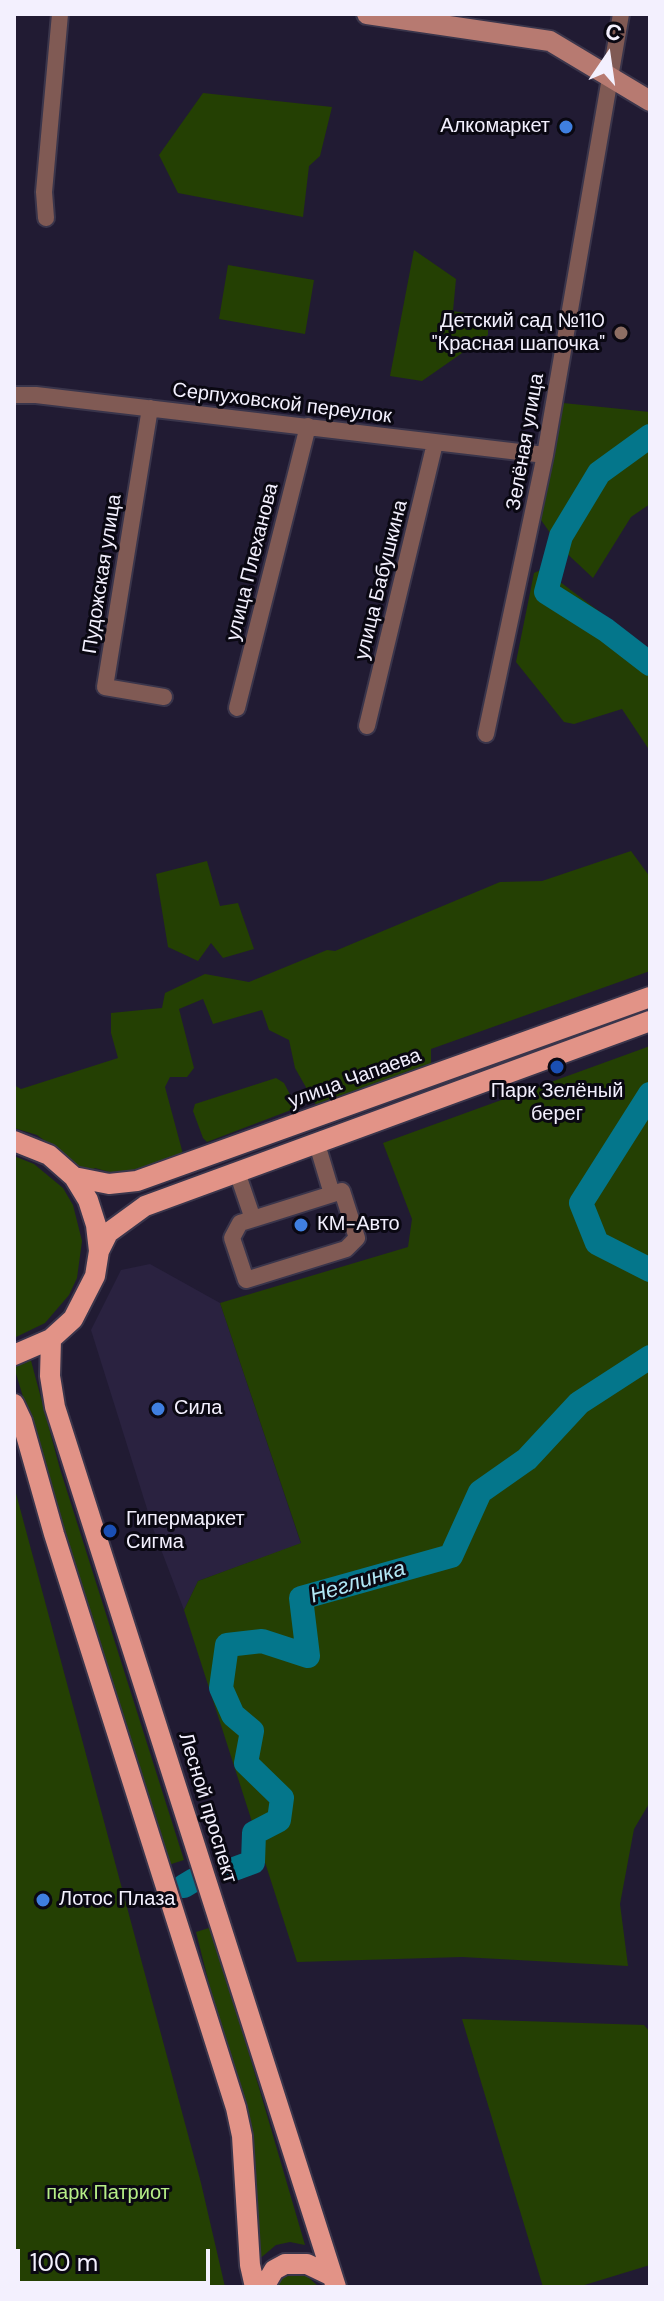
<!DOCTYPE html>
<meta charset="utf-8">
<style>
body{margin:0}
#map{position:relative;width:664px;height:2301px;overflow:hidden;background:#211b33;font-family:"DM Sans",sans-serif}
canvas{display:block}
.frame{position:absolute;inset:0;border:16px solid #f3f0fe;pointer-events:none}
.north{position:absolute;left:568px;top:16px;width:80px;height:80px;-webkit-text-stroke:6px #0a0812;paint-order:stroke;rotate:13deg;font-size:22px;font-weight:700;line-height:32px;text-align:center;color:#f3f0fe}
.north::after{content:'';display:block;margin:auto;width:28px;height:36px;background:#f3f0fe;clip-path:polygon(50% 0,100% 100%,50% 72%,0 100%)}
.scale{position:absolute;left:16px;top:2249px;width:194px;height:36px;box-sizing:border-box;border:4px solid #f3f0fe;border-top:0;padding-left:10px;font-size:24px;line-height:28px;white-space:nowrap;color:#f3f0fe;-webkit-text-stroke:6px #0a0812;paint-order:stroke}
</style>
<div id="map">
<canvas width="664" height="2301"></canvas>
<div class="frame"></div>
<div class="north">С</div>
<div class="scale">100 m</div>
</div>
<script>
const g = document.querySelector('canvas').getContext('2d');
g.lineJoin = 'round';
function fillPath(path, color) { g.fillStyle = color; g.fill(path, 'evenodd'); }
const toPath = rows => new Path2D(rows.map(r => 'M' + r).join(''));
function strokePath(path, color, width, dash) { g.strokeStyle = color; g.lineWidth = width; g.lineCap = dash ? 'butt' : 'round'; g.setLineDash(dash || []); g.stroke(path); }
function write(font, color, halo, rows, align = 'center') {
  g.font = font + ' "DM Sans",sans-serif'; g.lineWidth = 6; g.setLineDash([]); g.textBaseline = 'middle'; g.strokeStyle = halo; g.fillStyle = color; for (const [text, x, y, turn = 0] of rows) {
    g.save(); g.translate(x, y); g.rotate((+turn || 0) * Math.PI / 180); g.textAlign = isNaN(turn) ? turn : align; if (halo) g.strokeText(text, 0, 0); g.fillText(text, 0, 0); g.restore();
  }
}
fillPath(toPath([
 [150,1264,220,1303,301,1544,198,1581,184,1610,154,1531,91,1330,121,1270]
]), '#2a2240');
fillPath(toPath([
 [203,93,332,107,320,156,309,166,303,217,178,193,159,155],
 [414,250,456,279,453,311,488,317,488,335,422,381,390,376],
 [228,265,314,280,305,334,219,319],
 [563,403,650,412,650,504,631,517,593,578,560,547,541,520],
 [543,569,650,650,650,751,622,709,574,724,564,722,516,662,534,573],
 [631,851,650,877,650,971,431,1049,431,1064,316,1105,295,1068,289,1040,269,1030,262,1010,213,1024,203,999,179,1009,194,1068,187,1077,170,1077,165,1087,183,1154,134,1170,113,1173,95,1168,88,1173,37,1135,14,1128,14,1085,21,1089,118,1058,111,1033,111,1013,162,1008,165,993,205,974,249,982,327,950,335,951,500,882,542,881],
 [207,861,220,906,238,903,254,949,223,958,211,943,198,961,168,947,156,874],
 [650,1046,650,1802,634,1829,620,1904,628,1966,462,1957,297,1962,184,1610,198,1581,301,1543,220,1303,408,1247,412,1219,383,1143],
 [276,1078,284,1083,295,1104,291,1110,207,1142,203,1138,193,1111,195,1104],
 [14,1156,34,1164,63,1188,73,1205,82,1241,77,1278,69,1295,45,1323,14,1338],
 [30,1357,60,1469,184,1860,165,1866,14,1367,14,1362],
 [14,1486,201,2183,225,2287,14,2287],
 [212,1927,305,2245,290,2242,276,2245,257,2261,246,2131,196,1932],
 [462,2019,644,2025,650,2032,650,2265,578,2287,543,2287],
 [299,2269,319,2287,268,2287,272,2276]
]), '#244003');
strokePath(toPath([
 [650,436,599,473,561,536,546,592,606,630,650,664],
 [650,1094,581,1203,597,1243,650,1270],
 [234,1869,253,1862,254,1833,279,1820,282,1798,246,1763,252,1731,233,1715,221,1688,227,1645,262,1641,308,1656,301,1598,451,1556,480,1492,527,1459,579,1403,650,1357],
 [184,1886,194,1880]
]), '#04768b', 24);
const minor = toPath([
 [46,218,44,192,60,14],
 [14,395,36,395,545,455],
 [150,408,105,687,164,697],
 [237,708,308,426],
 [367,726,435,443],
 [486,734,545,455,621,14],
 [317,1144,332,1194],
 [237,1172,253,1219,342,1191,357,1238,346,1249,246,1280,232,1238,240,1223,253,1219]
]);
const secondary = toPath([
 [367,14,550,41,650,101]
]);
const primary = toPath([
 [14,1141,49,1155,74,1177,88,1200,96,1225,99,1251,95,1276,73,1319,51,1339,14,1355],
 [74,1177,109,1184,137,1181,650,997],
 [99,1251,108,1233,145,1206,650,1021],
 [51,1339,50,1376,55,1407,336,2287],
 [14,1404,22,1421,54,1534,236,2108,242,2136,250,2265,255,2287],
 [264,2287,274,2270,285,2264,307,2264,332,2276]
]);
strokePath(minor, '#3a354b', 20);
strokePath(secondary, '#3a354b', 24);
strokePath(primary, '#3a354b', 24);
strokePath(minor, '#805a54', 16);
strokePath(secondary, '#b77a71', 20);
strokePath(primary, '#e29387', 20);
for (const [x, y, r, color] of [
 [566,127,8,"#3f7fe0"],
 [621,333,8,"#8d6e63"],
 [557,1067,8,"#1a4fb4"],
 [301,1225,8,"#3f7fe0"],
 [158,1409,8,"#3f7fe0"],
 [110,1531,8,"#1a4fb4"],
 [43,1900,8,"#3f7fe0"]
]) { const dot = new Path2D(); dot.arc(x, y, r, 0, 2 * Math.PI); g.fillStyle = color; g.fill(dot); strokePath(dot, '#0a0812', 3); }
write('20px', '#f3f0fe', '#0a0812', [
 ["Алкомаркет",550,127,"right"],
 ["Детский сад №110",605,322,"right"],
 ["\"Красная шапочка\"",605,345,"right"],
 ["Парк Зелёный",557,1092,"center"],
 ["берег",557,1115,"center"],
 ["КМ-Авто",317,1225],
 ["Сила",174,1409],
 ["Гипермаркет",126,1520],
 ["Сигма",126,1543],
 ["Лотос Плаза",59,1900]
], 'left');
write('20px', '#f3f0fe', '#0a0812', [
 ["Серпуховской переулок",282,404,7],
 ["Зелёная улица",526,442,-80],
 ["улица Плеханова",253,562,-76],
 ["Пудожская улица",103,574,-81],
 ["улица Бабушкина",382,580,-76],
 ["улица Чапаева",355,1079,-20],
 ["Лесной проспект",207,1808,73]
]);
write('20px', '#b6ee87', '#0a0812', [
 ["парк Патриот",108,2194]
]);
write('italic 22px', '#b1e6f5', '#0a0812', [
 ["Неглинка",358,1583,-17]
]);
</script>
